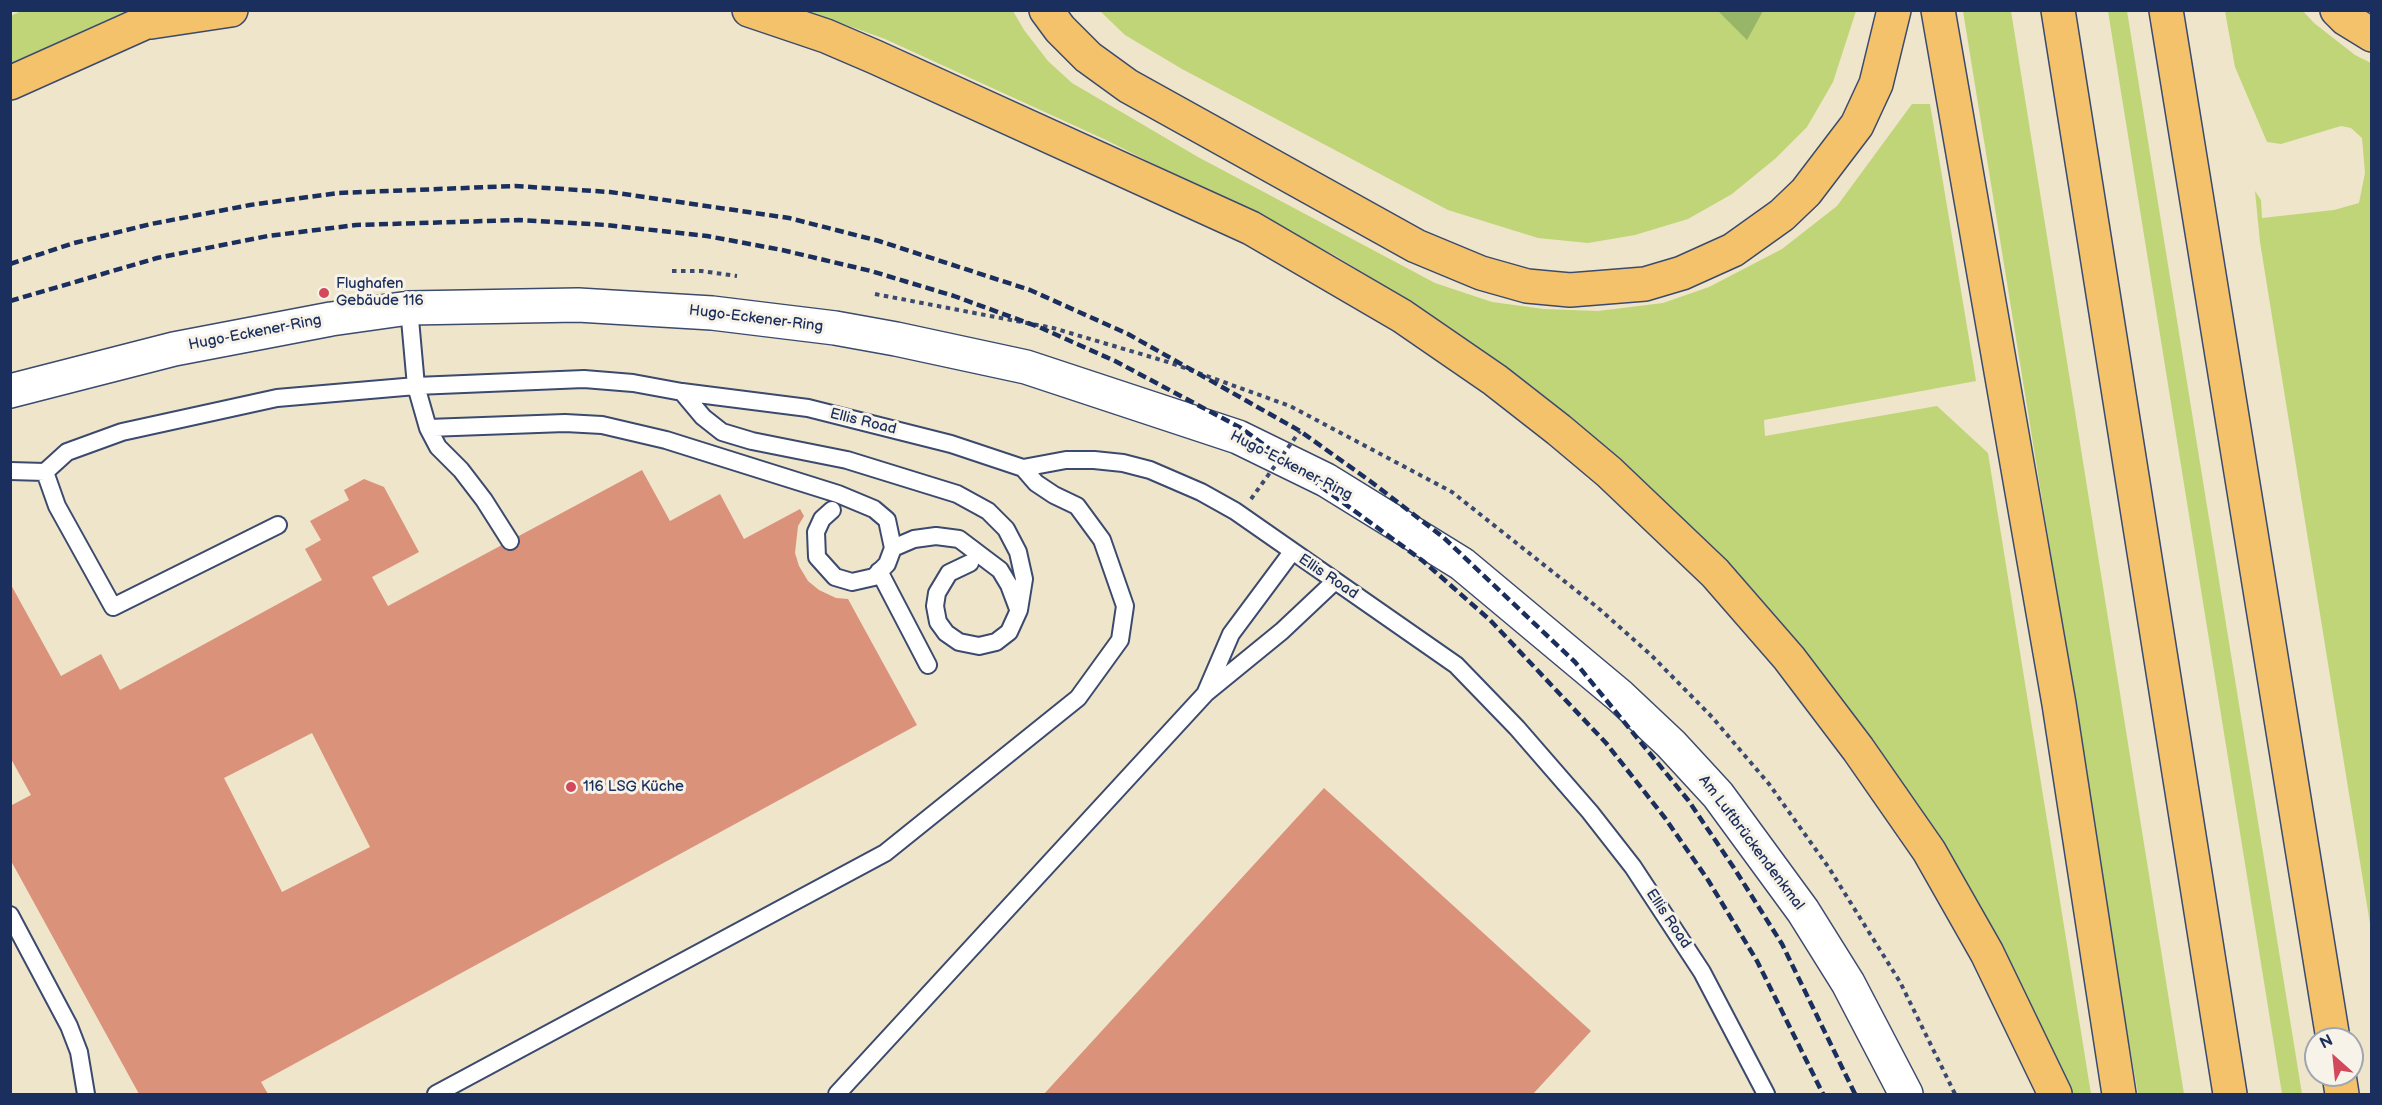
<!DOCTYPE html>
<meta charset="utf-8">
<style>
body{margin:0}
#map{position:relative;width:2382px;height:1105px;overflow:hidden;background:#efe5ca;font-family:"Balsamiq Sans",sans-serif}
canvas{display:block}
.frame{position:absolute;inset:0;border:12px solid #1b2f5e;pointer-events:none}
.north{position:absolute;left:2304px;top:1027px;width:60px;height:60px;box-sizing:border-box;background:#f7f3e8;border:2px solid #9fa5b1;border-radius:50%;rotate:333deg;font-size:16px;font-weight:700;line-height:24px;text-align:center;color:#1b2f5e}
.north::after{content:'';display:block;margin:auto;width:21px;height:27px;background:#d1495b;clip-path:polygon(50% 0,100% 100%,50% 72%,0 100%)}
</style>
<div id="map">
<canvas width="2382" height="1105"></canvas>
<div class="frame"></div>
<div class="north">N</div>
</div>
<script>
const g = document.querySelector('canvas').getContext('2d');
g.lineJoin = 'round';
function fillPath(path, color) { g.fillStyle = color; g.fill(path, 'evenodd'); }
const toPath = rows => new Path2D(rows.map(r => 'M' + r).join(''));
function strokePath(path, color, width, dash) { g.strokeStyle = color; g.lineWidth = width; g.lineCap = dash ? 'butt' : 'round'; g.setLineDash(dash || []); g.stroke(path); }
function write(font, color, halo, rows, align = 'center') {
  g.font = font + ' "Balsamiq Sans",sans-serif'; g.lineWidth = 6; g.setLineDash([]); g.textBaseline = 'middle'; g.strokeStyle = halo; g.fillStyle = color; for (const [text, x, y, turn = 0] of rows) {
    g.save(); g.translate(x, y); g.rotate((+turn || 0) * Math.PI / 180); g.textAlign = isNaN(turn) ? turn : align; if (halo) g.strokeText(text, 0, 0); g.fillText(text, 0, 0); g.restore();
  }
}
fillPath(toPath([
 [23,10,130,10,130,11,11,64,11,16],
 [808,11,1013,11,1024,30,1048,61,1072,83,1198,157,1435,283,1492,302,1544,309,1598,311,1663,303,1709,287,1782,249,1837,206,1912,104,1930,104,1976,381,1764,420,1765,436,1937,406,1988,453,2091,1094,2073,1094,2001,944,1942,845,1727,564,1619,459,1411,302,1336,256,1106,140,885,39],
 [1100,11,1856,11,1833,82,1807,127,1776,158,1732,194,1688,219,1635,235,1588,243,1538,238,1448,210,1182,69,1125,35],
 [1963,11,2011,11,2184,1094,2138,1094,2097,856,2070,672],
 [2108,11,2127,11,2302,1094,2282,1094],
 [2225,11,2303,11,2314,23,2355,55,2371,63,2371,930,2260,242,2255,191,2261,200,2262,218,2334,210,2359,203,2365,173,2362,138,2351,128,2341,126,2281,144,2267,142,2235,67]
]), '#bfd578');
fillPath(toPath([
 [1718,11,1717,11,1763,11,1747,40]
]), '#97b668');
fillPath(toPath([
 [642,470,670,521,720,494,744,539,800,509,804,516,798,526,795,553,799,566,808,581,819,590,836,598,848,599,917,725,261,1082,268,1094,139,1094,10,859,10,806,31,795,10,757,10,583,61,676,101,654,120,690,322,580,305,549,321,540,310,521,349,500,344,490,364,479,384,487,419,552,372,577,388,606],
 [312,733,370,847,282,892,224,778],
 [1324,788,1591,1031,1533,1094,1044,1094]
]), '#db927a');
const lane = toPath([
 [409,308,416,386,428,428,438,447,461,470,484,500,510,541],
 [682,392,703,417,722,432,752,441,847,460,957,494,988,511,1006,529,1018,552,1024,579,1019,610,1009,632,996,642,979,646,959,642,946,633,938,622,935,606,937,593,949,573,970,563],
 [428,428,565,423,602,425,666,440,838,494,874,509,887,520,893,548,887,564,874,577,852,582,835,577,817,557,816,532,822,519,832,510],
 [10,471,45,472],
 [278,525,113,607,57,506,45,472,67,452,122,432,277,398,416,386,584,379,633,383,682,392,808,408,951,444,1023,468,1066,460,1094,460,1123,463,1150,470,1201,492,1235,511,1456,665,1517,728,1590,812,1633,867,1702,972,1766,1094],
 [893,548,914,539,936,536,959,539,1000,570,1009,585,1018,609],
 [879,571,928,665],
 [1206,692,1231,634,1292,552],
 [10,915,69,1026,79,1052,86,1094],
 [436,1094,885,853,1078,698,1120,640,1125,606,1102,540,1077,506,1054,495,1036,483,1023,468],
 [837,1094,1206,693,1282,631,1334,582]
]);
const street = toPath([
 [10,391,174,349,331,319,409,308,578,305,712,313,835,328,896,339,1026,367,1238,437,1326,480,1462,564,1620,696,1671,744,1718,795,1803,911,1848,983,1906,1094]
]);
const highway = toPath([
 [749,10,826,36,875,57,1251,228,1402,316,1495,380,1559,430,1609,472,1715,573,1789,658,1858,749,1929,851,1987,953,2055,1094],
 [1046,10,1060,29,1088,57,1128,86,1416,246,1481,273,1527,286,1570,290,1645,284,1682,273,1733,250,1782,215,1806,192,1857,125,1876,84,1894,10],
 [1938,10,2059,704,2119,1094],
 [2058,10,2230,1094],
 [2166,10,2333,1039],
 [2337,10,2346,19,2372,35],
 [151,22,231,10],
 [10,83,173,10],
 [2339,1075,2342,1094]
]);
strokePath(lane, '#3b4a6e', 20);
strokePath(street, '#3b4a6e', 36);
strokePath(highway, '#3b4a6e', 36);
strokePath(toPath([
 [672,271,701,271,737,276],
 [875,294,1053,328,1168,362,1290,406,1452,492,1597,607,1651,655,1712,717,1769,784,1829,868,1900,982,1955,1094]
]), '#3b4a6e', 4, [4.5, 4.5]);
strokePath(lane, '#fff', 16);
strokePath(street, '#fff', 33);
strokePath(highway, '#f3c26a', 33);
strokePath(toPath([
 [10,264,74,243,151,224,250,205,338,193,515,186,610,192,789,218,879,241,1030,290,1128,334,1300,431,1370,481,1443,537,1575,662,1688,800,1734,868,1782,944,1855,1094],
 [10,301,157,258,268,236,356,225,519,220,606,225,707,236,782,250,871,271,954,296,1039,327,1115,361,1241,428,1423,561,1490,620,1606,743,1665,818,1708,880,1757,961,1823,1094]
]), '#1b2f5e', 4.5, [9, 4.5]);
strokePath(toPath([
 [1251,499,1300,431]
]), '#3b4a6e', 4, [4.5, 4.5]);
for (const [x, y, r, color] of [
 [324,293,6,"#d1495b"],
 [571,787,6,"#d1495b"]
]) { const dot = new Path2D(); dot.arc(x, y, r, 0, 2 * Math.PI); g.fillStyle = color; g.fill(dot); strokePath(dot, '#f7f3e8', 2); }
write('15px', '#1b2f5e', '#f7f3e8', [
 ["Flughafen",336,284],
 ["Gebäude 116",336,301],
 ["116 LSG Küche",583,787]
], 'left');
write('15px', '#1b2f5e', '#f7f3e8', [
 ["Hugo-Eckener-Ring",756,319,7],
 ["Hugo-Eckener-Ring",255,333,-11],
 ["Ellis Road",863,422,14],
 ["Hugo-Eckener-Ring",1291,466,27],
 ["Ellis Road",1328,577,34],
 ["Am Luftbrückendenkmal",1751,843,53],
 ["Ellis Road",1668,919,56]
]);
</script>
